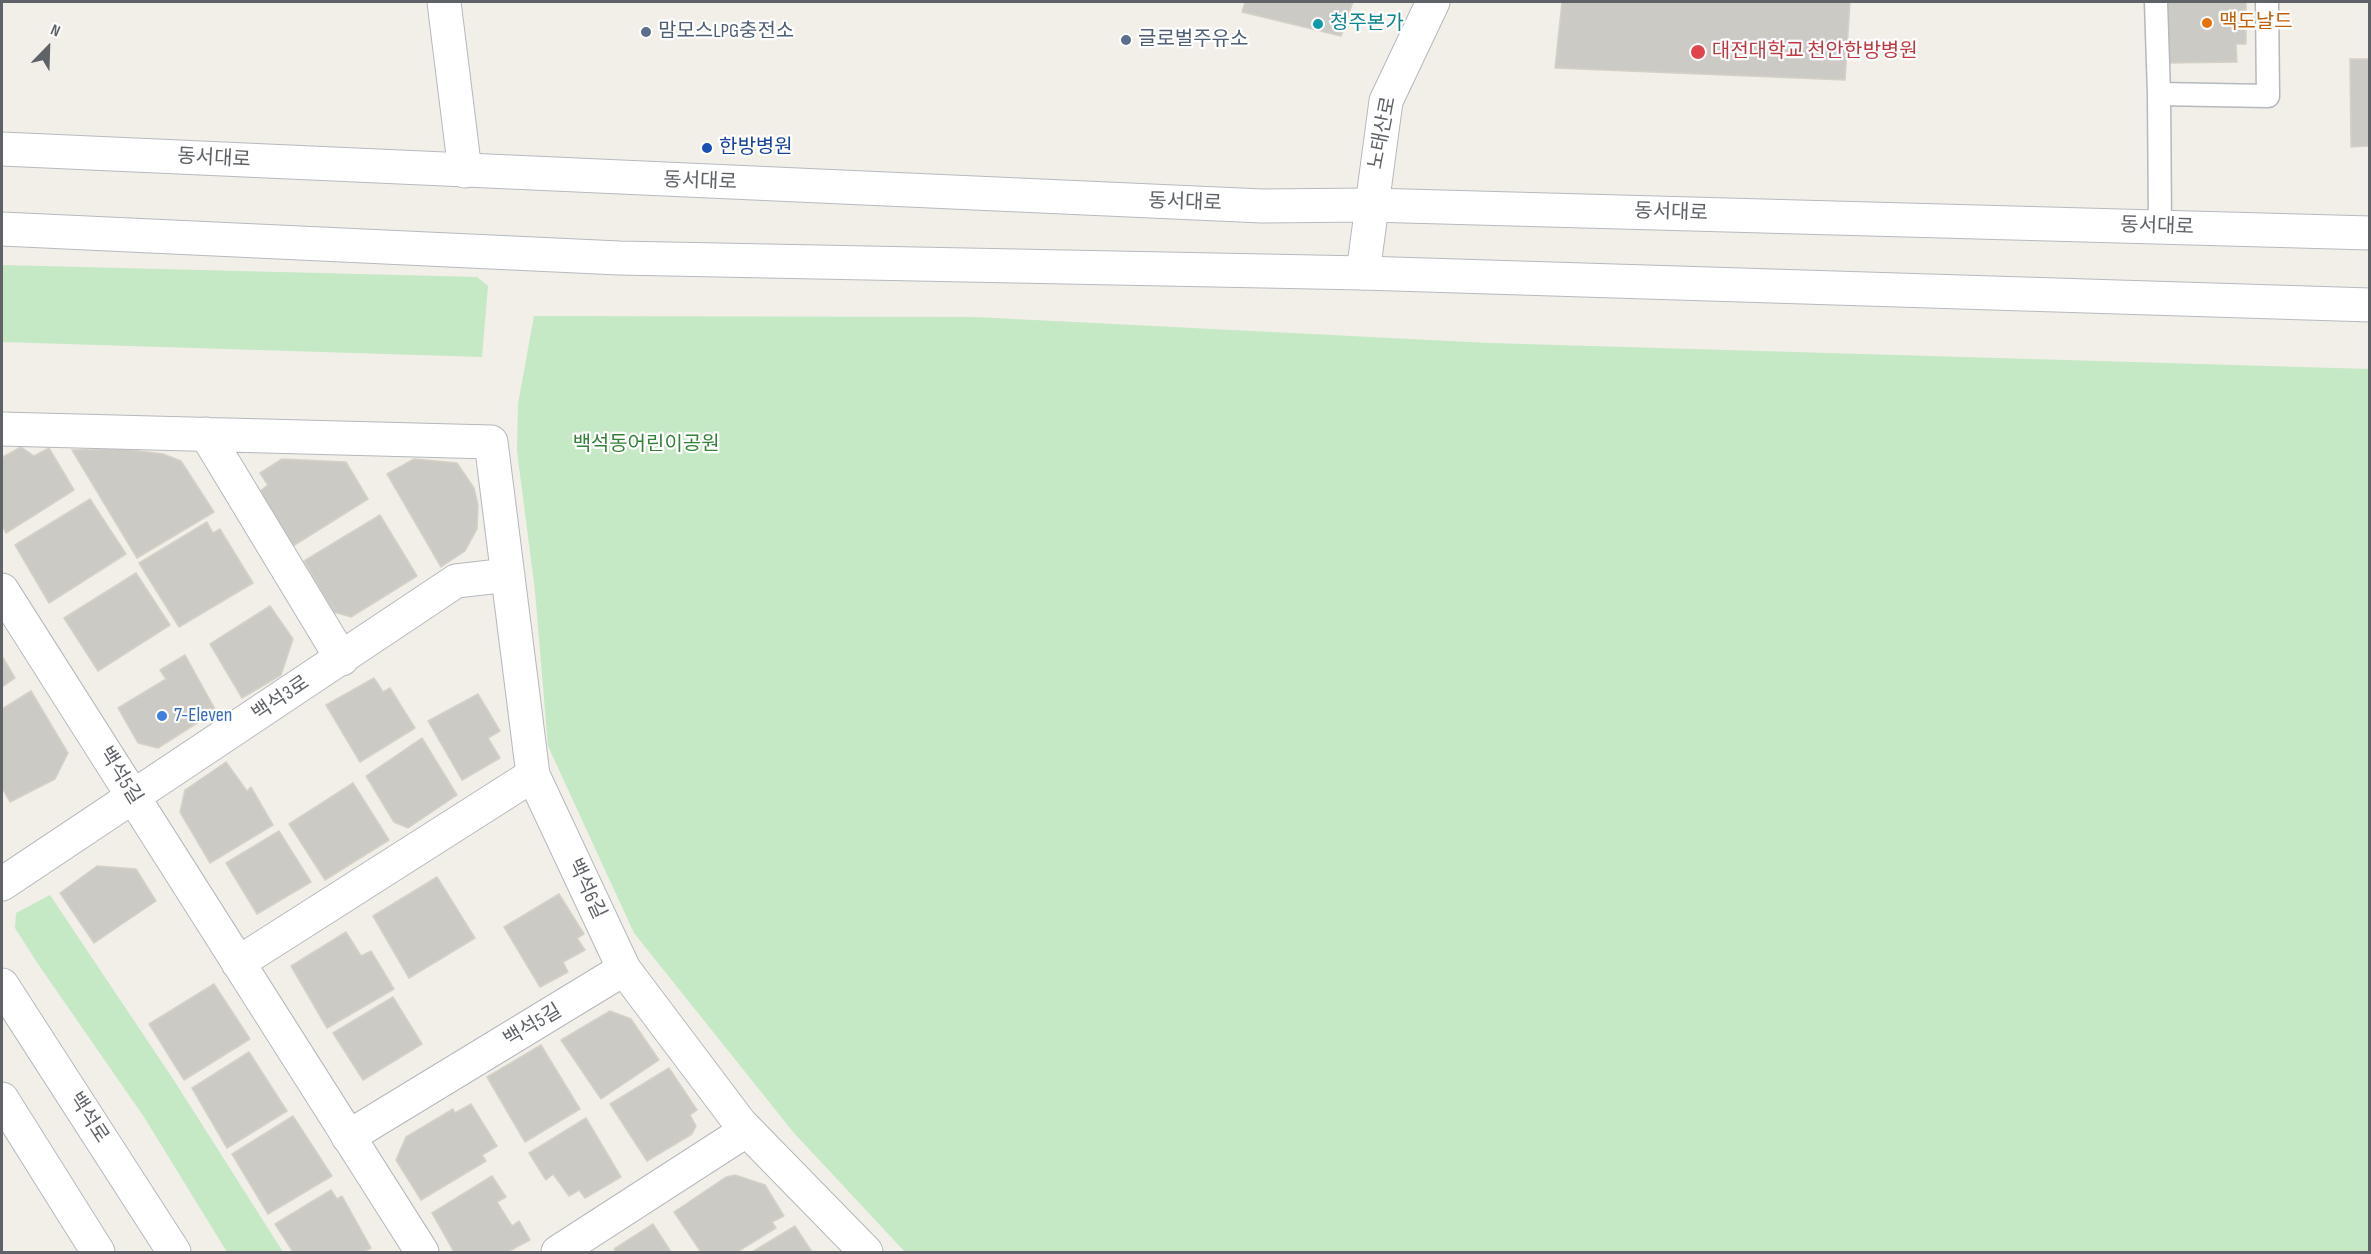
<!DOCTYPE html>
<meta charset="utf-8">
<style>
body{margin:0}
#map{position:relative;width:2371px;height:1254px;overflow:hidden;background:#f1efe8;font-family:"Sofia Sans Condensed",sans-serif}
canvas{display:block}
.frame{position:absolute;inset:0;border:3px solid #5f6368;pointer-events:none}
.north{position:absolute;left:18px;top:18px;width:60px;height:60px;-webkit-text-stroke:4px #fff;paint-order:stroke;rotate:23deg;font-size:16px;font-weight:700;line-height:24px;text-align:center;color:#5f6368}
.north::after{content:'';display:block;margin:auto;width:21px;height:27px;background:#5f6368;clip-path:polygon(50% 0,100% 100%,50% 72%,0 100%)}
</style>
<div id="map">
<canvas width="2371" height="1254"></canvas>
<div class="frame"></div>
<div class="north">N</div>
</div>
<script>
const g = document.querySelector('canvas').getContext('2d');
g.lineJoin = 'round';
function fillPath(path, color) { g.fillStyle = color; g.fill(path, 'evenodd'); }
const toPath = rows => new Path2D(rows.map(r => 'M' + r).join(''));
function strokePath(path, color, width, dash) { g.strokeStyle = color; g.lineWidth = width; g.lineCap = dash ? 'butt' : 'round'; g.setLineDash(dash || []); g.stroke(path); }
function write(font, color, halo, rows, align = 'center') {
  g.font = font + ' "Sofia Sans Condensed","Noto Sans KR",sans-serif'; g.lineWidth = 4.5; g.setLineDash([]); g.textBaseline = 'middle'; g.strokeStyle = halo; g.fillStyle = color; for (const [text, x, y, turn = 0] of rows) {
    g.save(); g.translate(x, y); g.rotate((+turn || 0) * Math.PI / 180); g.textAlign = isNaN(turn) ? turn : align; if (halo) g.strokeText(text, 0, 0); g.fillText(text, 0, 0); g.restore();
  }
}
fillPath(toPath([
 [2,265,477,277,488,286,482,357,2,342],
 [534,316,974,317,1490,343,2369,369,2369,1252,905,1252,794,1133,634,933,548,746,535,591,517,451,518,404],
 [50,895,175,1082,283,1252,227,1252,144,1117,38,964,15,928,16,913]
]), '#c5e8c5');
const building = toPath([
 [1245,2,1353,2,1341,36,1242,12,1245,2],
 [1562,2,1850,2,1845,80,1555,68,1562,2],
 [2168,2,2246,2,2246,44,2236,44,2237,62,2169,63,2168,2],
 [2350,59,2370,59,2370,146,2351,147,2350,59],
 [21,447,34,456,49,448,74,490,6,533,2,525,2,455,3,457,21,447],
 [124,449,163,454,181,461,214,512,137,558,72,450,124,449],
 [282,459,346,462,368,499,293,546,260,491,268,485,260,473,282,459],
 [414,459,457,463,474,488,478,505,477,529,465,551,441,567,387,474,414,459],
 [90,499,126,554,49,603,15,545,90,499],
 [380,515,417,576,351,617,334,612,304,561,380,515],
 [207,522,213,533,220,529,253,583,179,627,139,563,207,522],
 [136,573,170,625,98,671,64,618,136,573],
 [270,606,293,639,281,675,242,698,210,644,270,606],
 [185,655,216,711,158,748,138,743,118,708,166,679,160,670,185,655],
 [2,656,15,678,2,687,2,656],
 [374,678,383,692,390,688,415,728,360,762,326,705,374,678],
 [31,691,68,753,55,779,10,802,2,788,2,709,31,691],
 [478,694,500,731,488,738,500,758,462,780,428,721,478,694],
 [422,738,457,795,408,828,394,822,366,776,422,738],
 [226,762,247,791,251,787,273,825,210,863,180,812,185,790,226,762],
 [353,783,389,840,325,880,289,824,353,783],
 [279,831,311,882,257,914,226,863,279,831],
 [97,866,136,869,156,901,94,943,60,893,97,866],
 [437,877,475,938,409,978,373,916,437,877],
 [559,894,584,934,577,938,585,950,563,962,568,972,540,987,504,927,559,894],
 [346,932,361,956,371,951,394,989,327,1028,291,966,346,932],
 [214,984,250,1039,184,1080,149,1024,214,984],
 [393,997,422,1044,363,1080,333,1033,393,997],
 [610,1011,631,1019,659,1060,601,1099,561,1040,610,1011],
 [541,1045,580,1109,525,1142,487,1077,541,1045],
 [249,1052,287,1111,227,1148,192,1088,249,1052],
 [669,1068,697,1110,690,1115,696,1126,692,1134,647,1161,610,1104,669,1068],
 [471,1104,497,1146,482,1155,486,1161,421,1200,396,1160,406,1137,453,1109,455,1113,471,1104],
 [293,1116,332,1176,268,1214,232,1154,293,1116],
 [586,1118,621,1177,585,1198,579,1190,569,1196,553,1174,546,1180,529,1153,586,1118],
 [735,1175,765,1185,784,1216,772,1222,776,1228,737,1252,701,1252,674,1212,726,1177,735,1175],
 [492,1176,506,1197,497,1202,512,1226,519,1221,530,1240,507,1252,454,1252,432,1213,492,1176],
 [331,1190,337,1199,342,1196,371,1248,363,1252,293,1252,275,1224,331,1190],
 [653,1224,671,1252,616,1252,614,1249,653,1224],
 [795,1226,812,1252,752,1252,795,1226]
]);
fillPath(building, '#cccac5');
strokePath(building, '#d6d1c6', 1.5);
const service = toPath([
 [2156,2,2159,94,2160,227],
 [2159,94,2268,96,2267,2]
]);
const minor = toPath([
 [444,2,465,171],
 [2,429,491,442,533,775,624,969,740,1123,866,1252],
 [206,434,342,659],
 [2,590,422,1252],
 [2,884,456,581,508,575],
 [238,963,533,775],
 [348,1137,624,969],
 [558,1252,747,1130]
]);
const tertiary = toPath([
 [1363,273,1386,101,1433,2]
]);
const secondary = toPath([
 [2,149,1262,206,1370,205,2370,233],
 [2,229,619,258,1363,273,2370,305],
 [2,985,174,1252],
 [2,1099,98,1252]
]);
strokePath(service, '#b5b8bc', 25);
strokePath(minor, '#b5b8bc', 35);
strokePath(tertiary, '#b5b8bc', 35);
strokePath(secondary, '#b6babf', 35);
strokePath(service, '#fff', 22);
strokePath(minor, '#fff', 33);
strokePath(tertiary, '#fff', 33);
strokePath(secondary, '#fff', 33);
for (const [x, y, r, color] of [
 [2207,23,6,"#e8710a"],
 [1318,24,6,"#0f9aa8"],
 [646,32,6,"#5c6f8a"],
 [1126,40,6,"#5c6f8a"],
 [1698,52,8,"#e0444e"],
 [707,148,6,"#1a4fb4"],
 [162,716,6,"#3f7fe0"]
]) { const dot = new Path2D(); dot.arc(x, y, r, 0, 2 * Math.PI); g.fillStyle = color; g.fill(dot); strokePath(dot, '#fff', 2); }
write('20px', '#c56008', '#fff', [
 ["맥도날드",2219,23]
], 'left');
write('20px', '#0d838f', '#fff', [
 ["청주본가",1330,24]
], 'left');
write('20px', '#4e5e75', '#fff', [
 ["맘모스LPG충전소",658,32],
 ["글로벌주유소",1138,40]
], 'left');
write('20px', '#be3a42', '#fff', [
 ["대전대학교 천안한방병원",1712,52]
], 'left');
write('20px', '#5f6368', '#fff', [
 ["노태산로",1383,133,-79],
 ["동서대로",214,159,3],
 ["동서대로",700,182,2],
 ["동서대로",1185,203,2],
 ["동서대로",1671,213,2],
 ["동서대로",2157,227,2],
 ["백석3로",281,699,-34],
 ["백석5길",120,776,58],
 ["백석6길",586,889,65],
 ["백석5길",533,1026,-31],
 ["백석로",88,1118,57]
]);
write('20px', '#164399', '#fff', [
 ["한방병원",719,148]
], 'left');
write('20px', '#348238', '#fff', [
 ["백석동어린이공원",646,445]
]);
write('20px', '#366cbe', '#fff', [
 ["7-Eleven",174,716]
], 'left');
</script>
